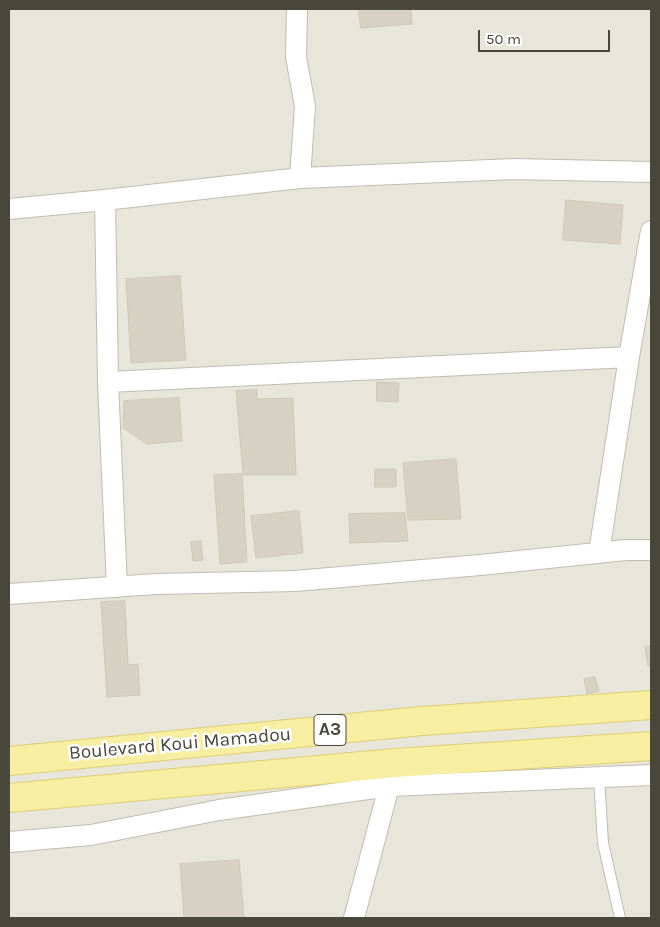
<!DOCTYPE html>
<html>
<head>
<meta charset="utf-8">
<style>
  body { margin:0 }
  #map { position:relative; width:660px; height:927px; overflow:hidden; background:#f5f4ec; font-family:Karla,sans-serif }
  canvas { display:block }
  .frame { position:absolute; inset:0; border:10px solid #49463a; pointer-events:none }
  .scale { position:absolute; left:478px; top:30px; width:132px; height:22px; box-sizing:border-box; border:2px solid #49463a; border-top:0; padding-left:6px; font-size:15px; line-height:18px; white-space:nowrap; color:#49463a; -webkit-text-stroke:4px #fff; paint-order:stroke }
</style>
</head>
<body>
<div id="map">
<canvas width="660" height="927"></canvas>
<div class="frame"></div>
<div class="scale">50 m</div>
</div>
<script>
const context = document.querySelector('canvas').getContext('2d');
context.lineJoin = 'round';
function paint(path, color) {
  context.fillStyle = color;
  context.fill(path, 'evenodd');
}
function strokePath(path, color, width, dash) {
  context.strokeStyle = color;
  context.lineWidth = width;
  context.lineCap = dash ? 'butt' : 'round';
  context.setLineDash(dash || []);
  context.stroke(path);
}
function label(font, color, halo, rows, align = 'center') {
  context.font = font + ' Karla,sans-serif';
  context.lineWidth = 5;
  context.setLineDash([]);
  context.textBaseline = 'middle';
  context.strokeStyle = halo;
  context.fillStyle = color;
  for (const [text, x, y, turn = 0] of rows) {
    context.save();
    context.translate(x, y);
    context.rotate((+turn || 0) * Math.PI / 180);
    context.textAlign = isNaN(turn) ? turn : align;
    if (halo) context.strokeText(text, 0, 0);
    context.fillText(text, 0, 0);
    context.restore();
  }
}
paint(new Path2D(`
  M9 9H651V918H9Z`), '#e8e6da');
const building = new Path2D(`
  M359 9H411L412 24 361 28Z
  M566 200 623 205 620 244 563 240Z
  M180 276 186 360 131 363 126 279Z
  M377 382 399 383 398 402 377 401Z
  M257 390V399L293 398 296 475H243L236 391Z
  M179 398 182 441 147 444 123 428 124 401Z
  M456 459 461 519 408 520 403 463Z
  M375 469H396V487H375Z
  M242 474 247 562 220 564 214 475Z
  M299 511 303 553 256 558 251 516Z
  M405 513 408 541 350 543 349 514Z
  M201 541 203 560 193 561 191 542Z
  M125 601 128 665 138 664 140 695 107 697 101 602Z
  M651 646V665L648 666 645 647Z
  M595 677 599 691 587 694 584 679Z
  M239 860 244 918H184L180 864Z`);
paint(building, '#d6d1c2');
strokePath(building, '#d0cab5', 1);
const lane = new Path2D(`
  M599 777 603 843 620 918`);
const street = new Path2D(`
  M297 9 296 57 305 106 300 178
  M105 200 108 382 117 587
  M9 209 105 200 300 178 514 169 651 172
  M108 382 629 357
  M599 553 629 357 651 231
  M9 594 156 584 295 581 480 565 626 550H651
  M9 842 91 835 219 810 389 786 651 775
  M354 918 392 775`);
const primary = new Path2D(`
  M9 761 422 721 651 705
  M9 798 395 763 651 746`);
strokePath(lane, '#c0bdaf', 12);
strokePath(street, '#c0bdaf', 22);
strokePath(primary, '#ddcf72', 30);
strokePath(lane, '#fff', 10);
strokePath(street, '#fff', 20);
strokePath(primary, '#f8eea2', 28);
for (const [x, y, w] of [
  [330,730,32]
]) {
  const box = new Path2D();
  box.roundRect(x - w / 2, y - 15.5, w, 31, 4);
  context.fillStyle = '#fff';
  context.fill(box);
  strokePath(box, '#49463a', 1);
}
label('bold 18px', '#49463a', null, [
  ["A3",330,730]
]);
label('19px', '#49463a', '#fff', [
  ["Boulevard Koui Mamadou",180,744,-5]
]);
</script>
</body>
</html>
